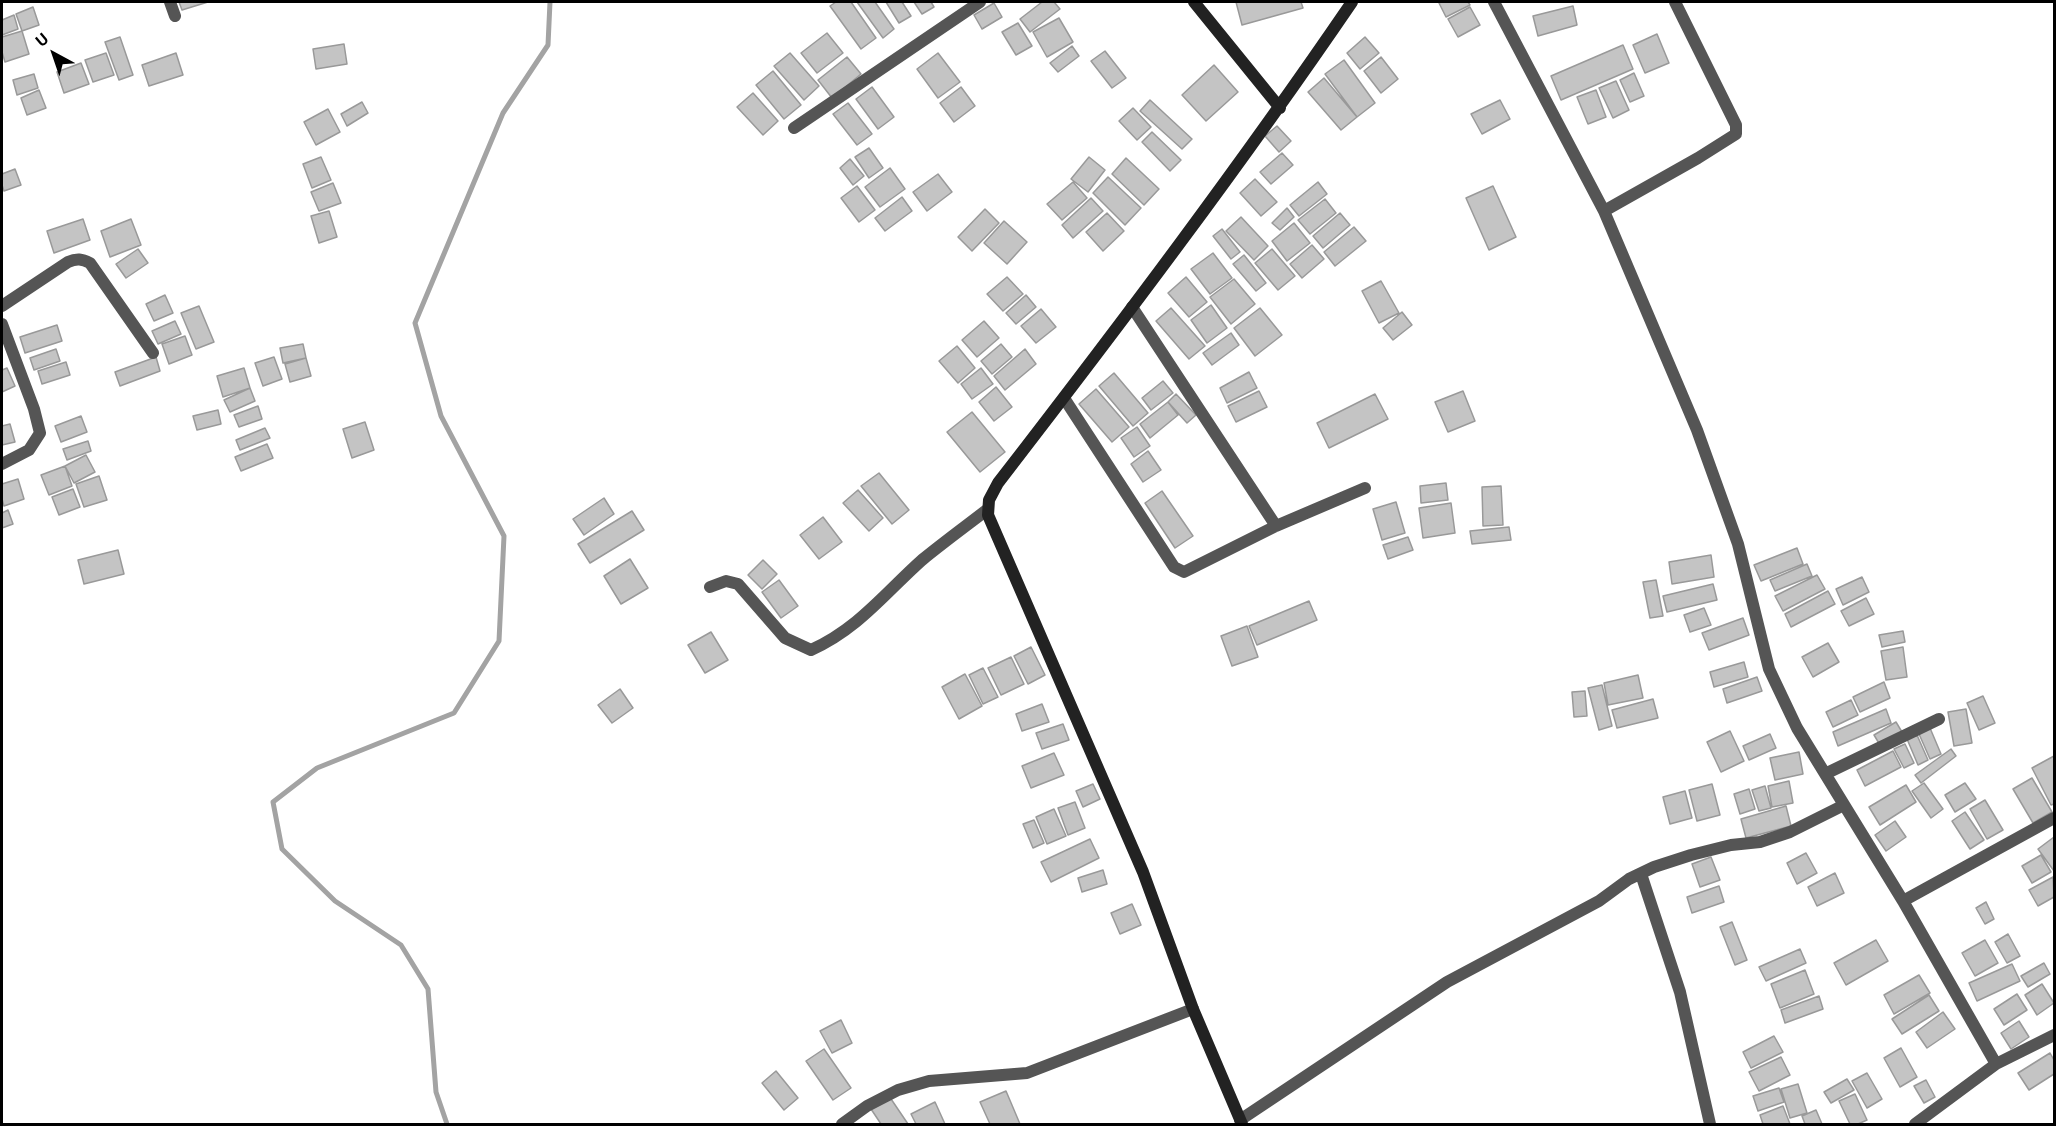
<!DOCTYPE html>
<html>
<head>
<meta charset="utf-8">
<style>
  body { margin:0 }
  #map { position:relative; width:2056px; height:1126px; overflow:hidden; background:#fff; font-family:Roboto,sans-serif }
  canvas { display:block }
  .frame { position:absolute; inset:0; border:3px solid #000; pointer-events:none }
  .north { position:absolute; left:24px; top:24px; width:60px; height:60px; -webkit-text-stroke:4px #fff; paint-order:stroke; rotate:320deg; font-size:16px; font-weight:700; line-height:24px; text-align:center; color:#000 }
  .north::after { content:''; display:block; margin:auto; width:21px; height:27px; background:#000; clip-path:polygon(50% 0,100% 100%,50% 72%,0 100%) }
</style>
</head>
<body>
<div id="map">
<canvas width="2056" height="1126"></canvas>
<div class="frame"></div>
<div class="north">U</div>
</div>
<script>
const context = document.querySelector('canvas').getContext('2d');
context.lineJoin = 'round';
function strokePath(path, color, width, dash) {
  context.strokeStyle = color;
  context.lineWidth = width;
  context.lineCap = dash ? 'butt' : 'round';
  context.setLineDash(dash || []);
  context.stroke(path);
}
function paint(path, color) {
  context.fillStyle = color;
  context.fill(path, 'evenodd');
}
strokePath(new Path2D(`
  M447 1124 436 1092 428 989 401 945 335 901 282 849 273 802 317 768 454 713 499 641 504 536 441 416 415 323 503 113 548 45 550 2`), '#a3a3a3', 5);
const building = new Path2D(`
  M179 2H208L182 10Z
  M836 2H851L876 38 861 49 830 6Z
  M857 2H875L894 29 883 38Z
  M886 2H902L911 16 899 23Z
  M914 2H931L934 7 922 14Z
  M1042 2H1054L1060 9 1030 32 1020 19Z
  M1236 2H1301L1303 8 1242 25Z
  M1441 2H1468L1470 5 1446 17 1439 3Z
  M994 3 1002 17 982 29 974 15Z
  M1573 6 1577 25 1538 36 1533 16Z
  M33 7 39 25 22 31 16 14Z
  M1470 7 1480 25 1458 37 1448 19Z
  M14 15 18 29 2 35V20Z
  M1059 18 1073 42 1047 57 1033 32Z
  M1018 23 1032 46 1016 55 1002 32Z
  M22 31 29 54 5 62 2 52V37Z
  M827 33 843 53 817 73 801 53Z
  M1657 34 1669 63 1645 73 1633 45Z
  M120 37 133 75 119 80 105 42Z
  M1365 37 1379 53 1360 69 1347 53Z
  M344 44 347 64 316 69 313 49Z
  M1623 45 1633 69 1561 100 1551 76Z
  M1072 46 1079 56 1058 72 1050 63Z
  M1105 51 1126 78 1112 88 1091 61Z
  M106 53 114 75 93 82 85 60Z
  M176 53 183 75 149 86 142 65Z
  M790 53 819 86 804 100 774 66Z
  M938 53 960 82 938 98 917 69Z
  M847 57 861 74 832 98 818 80Z
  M1381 57 1398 79 1381 93 1364 71Z
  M1344 60 1375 103 1357 117 1325 74Z
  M81 63 89 84 64 93 57 72Z
  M1214 65 1238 92 1206 121 1182 95Z
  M773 71 801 105 784 119 756 85Z
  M1634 73 1644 96 1630 102 1620 80Z
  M34 74 38 88 17 95 13 80Z
  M1324 78 1357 117 1341 130 1308 92Z
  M1616 81 1629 110 1613 118 1599 88Z
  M872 87 894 117 878 129 856 99Z
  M961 87 975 106 954 122 940 103Z
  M39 90 46 108 27 115 21 98Z
  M1596 90 1606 117 1588 124 1577 97Z
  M753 93 778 121 763 135 737 107Z
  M1150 100 1192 139 1182 149 1140 111Z
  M1500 100 1510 119 1482 134 1471 114Z
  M362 102 368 113 347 126 341 114Z
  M848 103 872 134 857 145 833 114Z
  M1133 108 1151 127 1137 140 1119 121Z
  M328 109 340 132 316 145 304 122Z
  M1277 126 1291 141 1279 152 1265 136Z
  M1152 132 1181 160 1170 171 1142 142Z
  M869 148 883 168 869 178 855 157Z
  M1282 153 1293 165 1271 184 1260 172Z
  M321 157 331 180 312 188 303 164Z
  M1089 157 1105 170 1088 192 1071 179Z
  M1126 158 1159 189 1144 205 1112 174Z
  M850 159 864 176 853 185 840 168Z
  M890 168 905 189 880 207 865 187Z
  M15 169 21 185 4 191 2 185V174Z
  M938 174 952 192 927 211 913 192Z
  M1108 177 1141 208 1125 225 1093 193Z
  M1255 179 1277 202 1261 216 1240 193Z
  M1073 182 1087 198 1062 220 1047 204Z
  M1318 182 1327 194 1299 216 1290 205Z
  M333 183 341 203 319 211 311 192Z
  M857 186 875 210 859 222 841 198Z
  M1493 186 1516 237 1489 250 1466 198Z
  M902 197 912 211 885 231 875 218Z
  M1091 198 1103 211 1073 238 1062 225Z
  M1325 199 1336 213 1310 234 1298 220Z
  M1287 208 1294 217 1280 230 1272 223Z
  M985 209 999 223 972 251 958 237Z
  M329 211 337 237 319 243 311 216Z
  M1107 213 1124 231 1103 251 1086 232Z
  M1340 213 1350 225 1323 248 1313 236Z
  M1241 217 1268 246 1254 260 1226 231Z
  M83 219 90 240 54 253 47 231Z
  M131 219 141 245 110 257 101 231Z
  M1004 221 1027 242 1007 264 984 243Z
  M1294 223 1310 243 1287 261 1272 241Z
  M1354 227 1366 241 1335 266 1324 252Z
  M1222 229 1240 252 1231 259 1213 236Z
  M1312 245 1324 259 1302 278 1290 264Z
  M138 249 148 263 126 278 116 264Z
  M1272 249 1295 276 1278 290 1255 263Z
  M1213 253 1232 278 1210 294 1191 269Z
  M1244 255 1266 283 1256 291 1233 264Z
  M1007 277 1023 294 1003 311 987 294Z
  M1186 277 1207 302 1189 317 1168 293Z
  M1234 279 1255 304 1231 324 1210 297Z
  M1381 281 1399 313 1379 323 1362 291Z
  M165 295 173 313 154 321 146 304Z
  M1026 295 1036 307 1016 324 1006 313Z
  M1211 305 1227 328 1207 343 1191 320Z
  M199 306 214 342 196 349 181 313Z
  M1171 308 1205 346 1189 359 1156 321Z
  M1260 308 1282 335 1255 356 1234 328Z
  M1041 309 1056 327 1036 343 1021 326Z
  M1402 312 1412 325 1393 340 1383 328Z
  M175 321 181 334 158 344 152 331Z
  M984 321 999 338 977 357 962 340Z
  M57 325 62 341 25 353 20 337Z
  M1231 333 1239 345 1212 365 1203 353Z
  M185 336 192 355 169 364 162 344Z
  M303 344 306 358 283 363 280 348Z
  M1001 344 1012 357 992 374 981 361Z
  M957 346 975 368 958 383 939 361Z
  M56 349 60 361 34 370 30 358Z
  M1025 349 1036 364 1005 390 994 376Z
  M156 357 160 371 120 386 115 372Z
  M274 357 282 379 263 386 255 363Z
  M306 358 311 376 290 382 285 364Z
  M66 362 70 375 42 384 38 371Z
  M7 368 15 386 2 392V370Z
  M244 368 250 388 223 397 217 376Z
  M981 368 993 384 972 399 961 384Z
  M1249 372 1257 388 1227 403 1220 388Z
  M1114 373 1148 413 1133 426 1099 386Z
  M1163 381 1173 393 1151 410 1142 398Z
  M996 387 1012 407 994 421 979 402Z
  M250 388 255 401 230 412 224 400Z
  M1096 389 1129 427 1112 442 1079 404Z
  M1259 391 1267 407 1236 422 1228 406Z
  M1463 391 1475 421 1448 432 1435 402Z
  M1176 394 1196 415 1187 423 1168 402Z
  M1375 394 1388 419 1329 448 1317 423Z
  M1168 402 1178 415 1150 438 1140 424Z
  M258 406 262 419 239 427 234 415Z
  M218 410 221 424 197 430 193 416Z
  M972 412 1005 452 980 472 947 432Z
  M81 416 87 432 61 442 55 426Z
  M365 422 374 450 352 458 343 429Z
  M10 424 15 442 2 445V426Z
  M1137 427 1150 446 1134 457 1121 438Z
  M265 428 270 438 240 450 236 440Z
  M88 441 91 451 67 460 63 449Z
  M267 444 273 458 241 471 235 457Z
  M1148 451 1161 470 1143 482 1131 464Z
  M86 455 95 472 74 483 65 466Z
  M65 466 72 486 49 495 41 475Z
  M879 473 909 510 892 524 861 486Z
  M99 476 107 500 84 507 76 484Z
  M18 479 24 499 4 506 2 499V484Z
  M1446 483 1448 500 1421 503 1420 486Z
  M1501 486 1503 525 1483 526 1482 487Z
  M73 489 80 507 59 515 52 497Z
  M858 490 883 518 869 531 843 503Z
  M1162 491 1193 536 1175 548 1145 503Z
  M604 498 614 514 584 535 573 519Z
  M1396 502 1405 533 1382 540 1373 509Z
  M1451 503 1455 533 1423 538 1419 508Z
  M8 510 13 524 2 528V513Z
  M632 511 644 530 590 563 578 544Z
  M823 517 842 542 819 559 800 535Z
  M1509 527 1511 540 1472 544 1470 531Z
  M1408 537 1413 550 1388 559 1383 545Z
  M1797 548 1803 564 1761 581 1754 565Z
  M118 550 124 574 84 584 78 560Z
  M1711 555 1714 577 1672 584 1669 562Z
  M630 559 648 588 621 604 604 576Z
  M763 560 777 574 762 589 748 575Z
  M1807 564 1812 576 1775 591 1770 580Z
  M1817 575 1825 589 1783 611 1775 596Z
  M1862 577 1869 592 1843 605 1836 589Z
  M779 580 798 606 781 618 762 592Z
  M1656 580 1663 616 1650 618 1643 582Z
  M1713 584 1717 600 1667 612 1663 596Z
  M1828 591 1835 604 1791 627 1785 614Z
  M1866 598 1874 614 1849 626 1841 611Z
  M1309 601 1317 620 1257 645 1249 626Z
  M1704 608 1711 625 1690 632 1684 615Z
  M1743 618 1749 635 1709 650 1702 633Z
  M1247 626 1258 657 1232 666 1221 636Z
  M1903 631 1905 642 1882 647 1879 635Z
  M711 632 728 660 705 673 688 645Z
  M1828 643 1839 662 1813 677 1802 657Z
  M1031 647 1045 675 1028 684 1014 656Z
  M1903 647 1907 677 1886 680 1881 651Z
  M1011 657 1024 684 1001 695 988 668Z
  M1744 662 1748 677 1714 687 1710 672Z
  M983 668 998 697 983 704 969 675Z
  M965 674 982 706 959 719 942 687Z
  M1638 675 1643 698 1608 705 1604 683Z
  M1757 677 1762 691 1727 703 1723 689Z
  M1884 682 1890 698 1860 712 1853 697Z
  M1602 685 1612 726 1599 730 1588 688Z
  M620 689 633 708 612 723 598 705Z
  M1585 691 1587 716 1574 717 1572 692Z
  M1983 696 1995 723 1979 730 1967 703Z
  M1653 699 1658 718 1617 728 1612 710Z
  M1851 700 1858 715 1833 727 1826 712Z
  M1042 704 1049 722 1022 731 1016 714Z
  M1886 709 1891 723 1838 746 1833 732Z
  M1966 709 1972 743 1954 746 1948 712Z
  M1896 722 1902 732 1880 745 1874 735Z
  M1063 724 1069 740 1042 749 1036 733Z
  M1930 728 1941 754 1930 759 1919 734Z
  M1730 731 1744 761 1721 772 1707 742Z
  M1770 734 1776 748 1749 760 1743 746Z
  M1917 735 1928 760 1918 765 1907 739Z
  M1905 744 1914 763 1904 768 1894 749Z
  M1951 749 1956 756 1921 783 1915 775Z
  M1893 751 1901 767 1865 786 1857 770Z
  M1799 752 1803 774 1775 780 1770 758Z
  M1054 753 1064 775 1031 788 1022 766Z
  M2054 756V804L2051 805 2032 768Z
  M2032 778 2052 812 2033 823 2013 789Z
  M1789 781 1793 803 1772 807 1768 786Z
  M1924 783 1943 809 1931 818 1912 791Z
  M1965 783 1976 799 1955 812 1945 795Z
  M1093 784 1100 799 1083 807 1076 791Z
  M1712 784 1720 815 1697 821 1689 790Z
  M1906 785 1916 802 1880 825 1869 807Z
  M1765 786 1771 808 1759 811 1752 790Z
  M1749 789 1755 809 1740 814 1734 794Z
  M1685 791 1692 818 1670 824 1663 797Z
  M1985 800 2003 830 1987 839 1970 809Z
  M1075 802 1085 828 1068 835 1058 808Z
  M1786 806 1791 826 1746 838 1741 819Z
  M1054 809 1066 836 1047 844 1036 817Z
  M1965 812 1984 840 1970 849 1952 821Z
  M1034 820 1044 843 1033 848 1023 824Z
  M1895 821 1906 837 1886 851 1875 835Z
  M2054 837V871L2038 849Z
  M1090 839 1099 858 1051 882 1041 862Z
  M1806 853 1817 873 1797 884 1787 863Z
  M2041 855 2051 872 2032 883 2022 866Z
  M1711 857 1720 880 1700 887 1692 864Z
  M1103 870 1107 884 1082 892 1078 878Z
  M1835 873 1844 893 1817 906 1808 887Z
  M2053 877 2054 897 2038 906 2029 890Z
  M1719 886 1724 902 1692 913 1687 897Z
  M1986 902 1994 919 1985 924 1976 908Z
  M1132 904 1141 925 1120 934 1111 913Z
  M1732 922 1747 960 1735 965 1720 927Z
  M2008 934 2020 956 2007 963 1995 942Z
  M1876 940 1888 961 1846 985 1834 963Z
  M1985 940 1998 963 1975 976 1962 953Z
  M1800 949 1806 963 1766 981 1759 967Z
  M2044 963 2050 974 2028 987 2021 976Z
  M2012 964 2020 981 1977 1001 1969 983Z
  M1805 970 1814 994 1780 1008 1771 984Z
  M1919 975 1930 993 1894 1014 1884 995Z
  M2042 984 2054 1003 2037 1015 2025 995Z
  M2017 994 2027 1010 2004 1025 1994 1009Z
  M1929 995 1939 1011 1902 1034 1892 1019Z
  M1819 996 1823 1009 1785 1023 1781 1010Z
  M1943 1012 1955 1029 1927 1048 1916 1032Z
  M841 1020 852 1043 832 1053 820 1031Z
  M2019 1021 2029 1037 2011 1049 2001 1033Z
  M1774 1036 1783 1052 1751 1068 1743 1052Z
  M1901 1048 1917 1077 1900 1087 1884 1058Z
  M824 1049 851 1088 833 1100 806 1061Z
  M2050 1053 2054 1060V1074L2029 1090 2018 1073Z
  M1781 1057 1790 1075 1759 1091 1749 1072Z
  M776 1071 798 1098 784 1110 762 1083Z
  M1867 1073 1882 1099 1867 1108 1852 1081Z
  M1847 1079 1854 1090 1831 1103 1824 1092Z
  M1926 1080 1935 1097 1924 1103 1914 1086Z
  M1798 1084 1807 1113 1790 1118 1781 1089Z
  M1779 1088 1784 1102 1758 1111 1753 1096Z
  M1006 1091 1020 1124H990L980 1102Z
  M1855 1094 1867 1120 1858 1124H1850L1839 1101Z
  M889 1096 908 1124H881L871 1109Z
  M935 1102 945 1124H916L911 1114Z
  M1783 1106 1790 1124H1763L1760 1115Z
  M1816 1110 1822 1124H1805L1802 1116Z`);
paint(building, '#c4c4c4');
strokePath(building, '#999', 1.5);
strokePath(new Path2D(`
  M170 2 175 16
  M1494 2 1604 211 1697 430 1738 544 1769 669 1797 728 1903 901 1996 1064
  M794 128 980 2
  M1604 211 1698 158 1736 134V125L1675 2
  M2 306 68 262C77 258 82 259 90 263L153 353
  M1132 307 1276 526
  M2 324 34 409 40 433 29 450 2 464
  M1064 398 1174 567 1184 572 1276 526 1365 488
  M710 587 726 581 738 584 785 638 811 650C858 629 885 593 922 560 944 542 966 526 988 509
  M1825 774 1939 719
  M1641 874 1680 992 1710 1124
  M1903 901 2054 818
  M1240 1120 1447 982 1599 901 1629 879 1654 867 1691 855 1731 845 1760 842 1790 832 1844 805
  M842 1124 867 1106 898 1090 929 1081 1027 1073 1193 1009
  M1915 1124 1996 1064 2054 1035`), '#555', 12);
strokePath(new Path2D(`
  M1194 2 1280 108
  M1242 1124 1193 1009 1143 872 988 515 989 500 998 483C1120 325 1240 166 1352 2`), '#222', 12);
</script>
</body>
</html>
